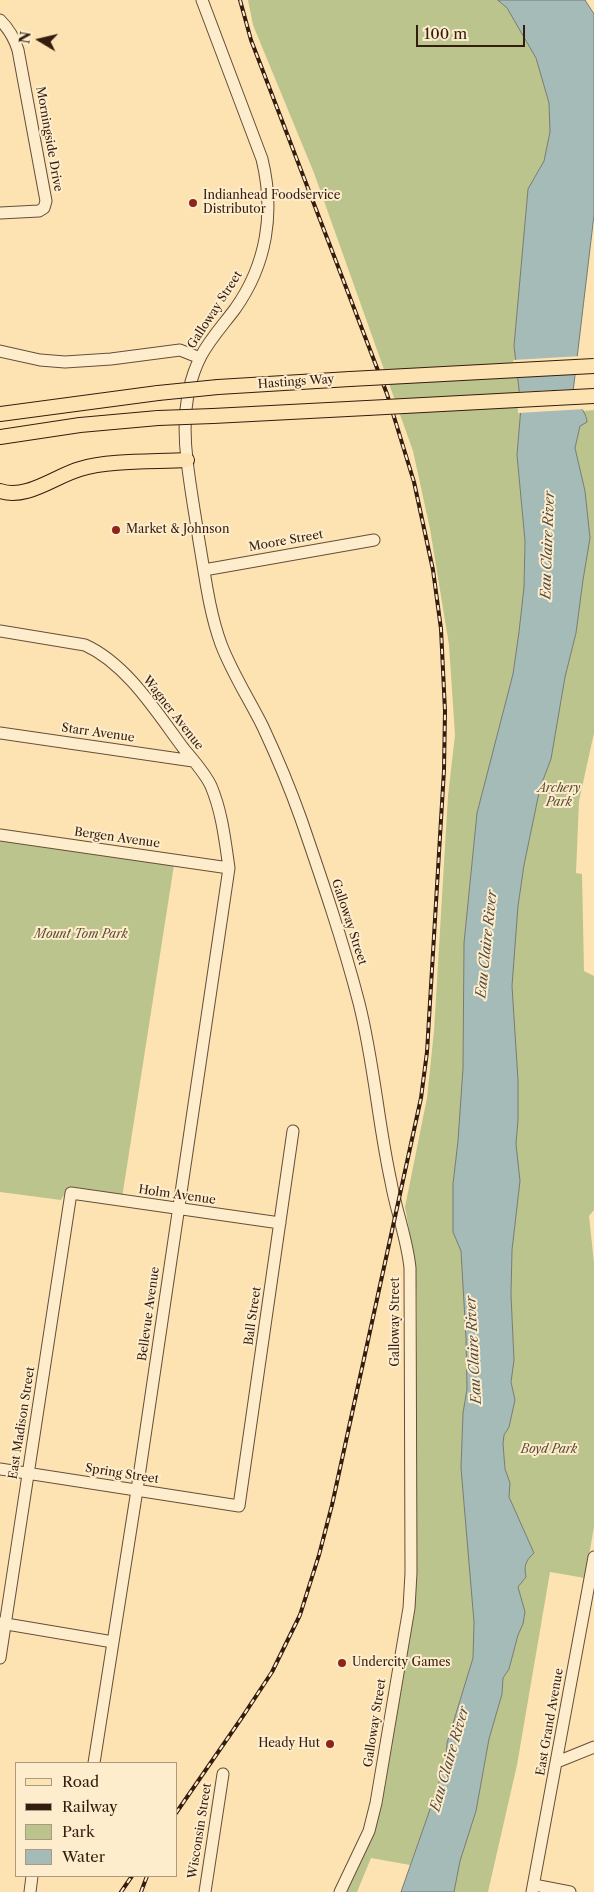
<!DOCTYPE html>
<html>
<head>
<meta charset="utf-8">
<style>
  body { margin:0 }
  #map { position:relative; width:594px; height:1892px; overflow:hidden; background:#fde3b2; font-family:"Libre Caslon Text",serif }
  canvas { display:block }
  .legend { position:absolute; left:15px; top:1762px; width:162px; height:115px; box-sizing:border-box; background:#feedcd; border:1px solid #ad9981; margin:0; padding:6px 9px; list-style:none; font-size:15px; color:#341c0f }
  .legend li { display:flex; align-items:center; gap:10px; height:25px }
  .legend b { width:25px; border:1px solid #ad9981 }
  .north { position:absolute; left:15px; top:15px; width:50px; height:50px; -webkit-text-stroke:4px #feedcd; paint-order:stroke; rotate:279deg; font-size:14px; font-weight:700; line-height:20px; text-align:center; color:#341c0f }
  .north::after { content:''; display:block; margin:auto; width:18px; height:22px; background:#341c0f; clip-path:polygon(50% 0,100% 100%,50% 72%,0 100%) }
  .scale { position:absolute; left:416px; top:25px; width:109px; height:22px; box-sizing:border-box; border:2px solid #341c0f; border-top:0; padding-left:6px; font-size:15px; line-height:18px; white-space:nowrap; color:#341c0f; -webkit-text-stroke:4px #feedcd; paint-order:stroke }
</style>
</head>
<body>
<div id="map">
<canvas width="594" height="1892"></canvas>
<ul class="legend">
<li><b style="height:6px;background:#fde3b2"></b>Road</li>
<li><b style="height:6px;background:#341c0f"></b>Railway</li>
<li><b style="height:14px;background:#bcc48e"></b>Park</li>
<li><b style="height:14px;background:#a4bbb7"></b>Water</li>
</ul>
<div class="north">N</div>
<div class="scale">100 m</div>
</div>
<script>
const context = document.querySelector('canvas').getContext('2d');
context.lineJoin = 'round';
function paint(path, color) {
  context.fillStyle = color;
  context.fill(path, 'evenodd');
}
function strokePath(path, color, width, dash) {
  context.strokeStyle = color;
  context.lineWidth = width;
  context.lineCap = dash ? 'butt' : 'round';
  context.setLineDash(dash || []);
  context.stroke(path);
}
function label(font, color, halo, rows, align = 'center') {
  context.font = font + ' "Libre Caslon Text",serif';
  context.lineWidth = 4;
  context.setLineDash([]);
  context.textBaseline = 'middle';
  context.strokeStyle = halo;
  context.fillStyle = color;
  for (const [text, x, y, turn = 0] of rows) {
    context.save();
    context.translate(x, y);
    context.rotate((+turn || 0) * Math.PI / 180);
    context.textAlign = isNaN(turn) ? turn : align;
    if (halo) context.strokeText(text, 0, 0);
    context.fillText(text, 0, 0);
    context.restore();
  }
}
paint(new Path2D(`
  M248 0H498L507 8 536 58 549 103 550 132 544 161 528 189 514 346 521 407 517 455 525 541 524 587 519 632 513 674 477 813 464 943 463 1068 458 1141 453 1184V1232L461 1251 466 1338 467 1389 463 1413 461 1468 474 1622 473 1658 447 1743 446 1759 435 1795 410 1865 371 1858 357 1892H344L372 1839 382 1805 413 1616 416 1578 417 1306 415 1262 405 1207 427 1098 434 1031 448 796 455 735 449 645 430 529 413 451 314 173 253 25Z
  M594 410V733L579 801 576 873 582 874 584 971 594 976V1210L589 1216 594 1263V1527L585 1578 550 1572 517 1765 488 1892H454L460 1861 476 1811 489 1739 502 1694 503 1678 509 1669 518 1635 523 1624 525 1612 518 1587 526 1577C524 1566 525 1560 534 1553L509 1497 510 1483 505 1469 503 1444 504 1435 509 1427 515 1400 511 1382 514 1360 511 1295 512 1250 520 1181 516 1144 518 1120 512 986 514 956 518 906 524 864 540 788 551 759 565 677 576 633 583 580 590 538 585 491 575 448 580 426 587 417 582 411Z
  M0 840 174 865 122 1198 69 1191 65 1193 61 1200 0 1192Z`), '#bcc48e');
const water = new Path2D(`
  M498 0H585L594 14V215L573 392C575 404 587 411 587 422L580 426 575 448 585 491 590 538 583 580 576 633 565 677 551 759 540 788 524 865 518 906 512 986 518 1080V1120L516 1144 520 1181 512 1250 511 1295 514 1360 511 1382 515 1400 509 1427 504 1435 503 1444 505 1469 510 1483 509 1497 534 1553C525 1561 524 1566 526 1577L518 1587 525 1612 523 1624 518 1635 509 1669 503 1678 502 1694 489 1739 476 1811 460 1861 454 1892H401L435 1795 446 1760 447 1743 473 1658 474 1622 461 1468 463 1413 467 1389 466 1338 461 1251 453 1232V1184L458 1141 463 1068 464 943 477 813 513 674 519 632 524 587 525 541 517 455 521 407 514 346 528 189 544 161 550 132 549 103 536 58 507 8Z`);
paint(water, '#a4bbb7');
strokePath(water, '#777b74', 1);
paint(new Path2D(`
  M581 356 578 374 515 378 513 360Z
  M576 389 577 399 585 409 518 413 517 392Z`), '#fde3b2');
const minor = new Path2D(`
  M202 0 262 159C275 212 267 264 235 309 223 325 210 339 201 356 185 387 183 426 187 460 190 487 195 514 199 541 205 575 209 611 221 644 232 673 249 699 263 727 277 757 290 788 301 819 322 880 343 941 359 1003 374 1062 378 1123 391 1182 396 1211 407 1238 410 1268L411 1573 409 1608 376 1803 369 1831 340 1892
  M0 20C9 29 14 37 18 50L46 201 44 208 39 211 0 213
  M0 351 40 360 65 362 111 359 180 350 200 358
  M204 570 374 540
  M0 631 85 645C127 664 157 713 184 749 193 760 205 773 211 786 222 812 225 840 229 868L137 1490 94 1763
  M0 733 193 761
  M0 835 229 868
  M0 1469 239 1506 293 1131
  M0 1623 113 1642
  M0 1658 71 1193 280 1223
  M557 1762 594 1747
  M534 1885 570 1892
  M30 1892 32 1876
  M205 1892 223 1774
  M532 1892 594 1557`);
const major = new Path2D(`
  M218 387 350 379
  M555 398 594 396
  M0 414 158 393
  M213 416 367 408
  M0 437 80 425 158 418
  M0 491C27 500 55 476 80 469 110 460 155 462 187 460`);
strokePath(minor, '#664e38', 13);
strokePath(major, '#341c0f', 16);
strokePath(minor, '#feedcd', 11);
strokePath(major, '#fde3b2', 14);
const rail = new Path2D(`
  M176 1813 243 1716 272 1672 300 1615 319 1555 332 1505 421 1098 427 1052 444 770 445 711 441 629 433 570 414 482 387 394 251 40 240 0
  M121 1892 132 1876
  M141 1892 147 1876`);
strokePath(rail, '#341c0f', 4);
strokePath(rail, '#feedcd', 2, [5.5]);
const majorBridge = new Path2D(`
  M350 379 594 366
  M158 393 218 387
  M367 408 555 398
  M158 418 213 416`);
strokePath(majorBridge, '#341c0f', 16, []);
strokePath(majorBridge, '#fde3b2', 14);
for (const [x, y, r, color] of [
  [193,203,5,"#8f2418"],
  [116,530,5,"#8f2418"],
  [342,1663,5,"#8f2418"],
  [330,1744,5,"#8f2418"]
]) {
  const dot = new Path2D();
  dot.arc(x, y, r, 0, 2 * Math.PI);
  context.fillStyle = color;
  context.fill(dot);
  strokePath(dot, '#feedcd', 2);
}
label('12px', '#341c0f', '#feedcd', [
  ["Morningside Drive",49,139,80],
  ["Galloway Street",215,310,-57],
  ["Hastings Way",296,382,-4],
  ["Moore Street",286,541,-10],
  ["Wagner Avenue",173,713,52],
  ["Starr Avenue",98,733,8],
  ["Bergen Avenue",117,838,8],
  ["Galloway Street",349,922,72],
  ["Holm Avenue",177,1195,8],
  ["Bellevue Avenue",149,1314,-82],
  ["Ball Street",253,1316,-82],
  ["Galloway Street",396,1322,-90],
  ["East Madison Street",22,1423,-81],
  ["Spring Street",122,1474,9],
  ["East Grand Avenue",550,1722,-80],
  ["Galloway Street",375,1723,-81],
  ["Wisconsin Street",200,1831,-81]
]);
label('12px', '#341c0f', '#feedcd', [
  ["Indianhead Foodservice",203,196],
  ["Distributor",203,210],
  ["Market & Johnson",126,530],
  ["Undercity Games",352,1663],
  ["Heady Hut",320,1744,"right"]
], 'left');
label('italic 12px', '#5d4e35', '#feedcd', [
  ["Archery",559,789],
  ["Park",559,803],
  ["Mount Tom Park",81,935],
  ["Boyd Park",549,1450]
]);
label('italic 14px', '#564c41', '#feedcd', [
  ["Eau Claire River",548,545,-88],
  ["Eau Claire River",487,944,-84],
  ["Eau Claire River",474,1350,-93],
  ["Eau Claire River",450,1759,-74]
]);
</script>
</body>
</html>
